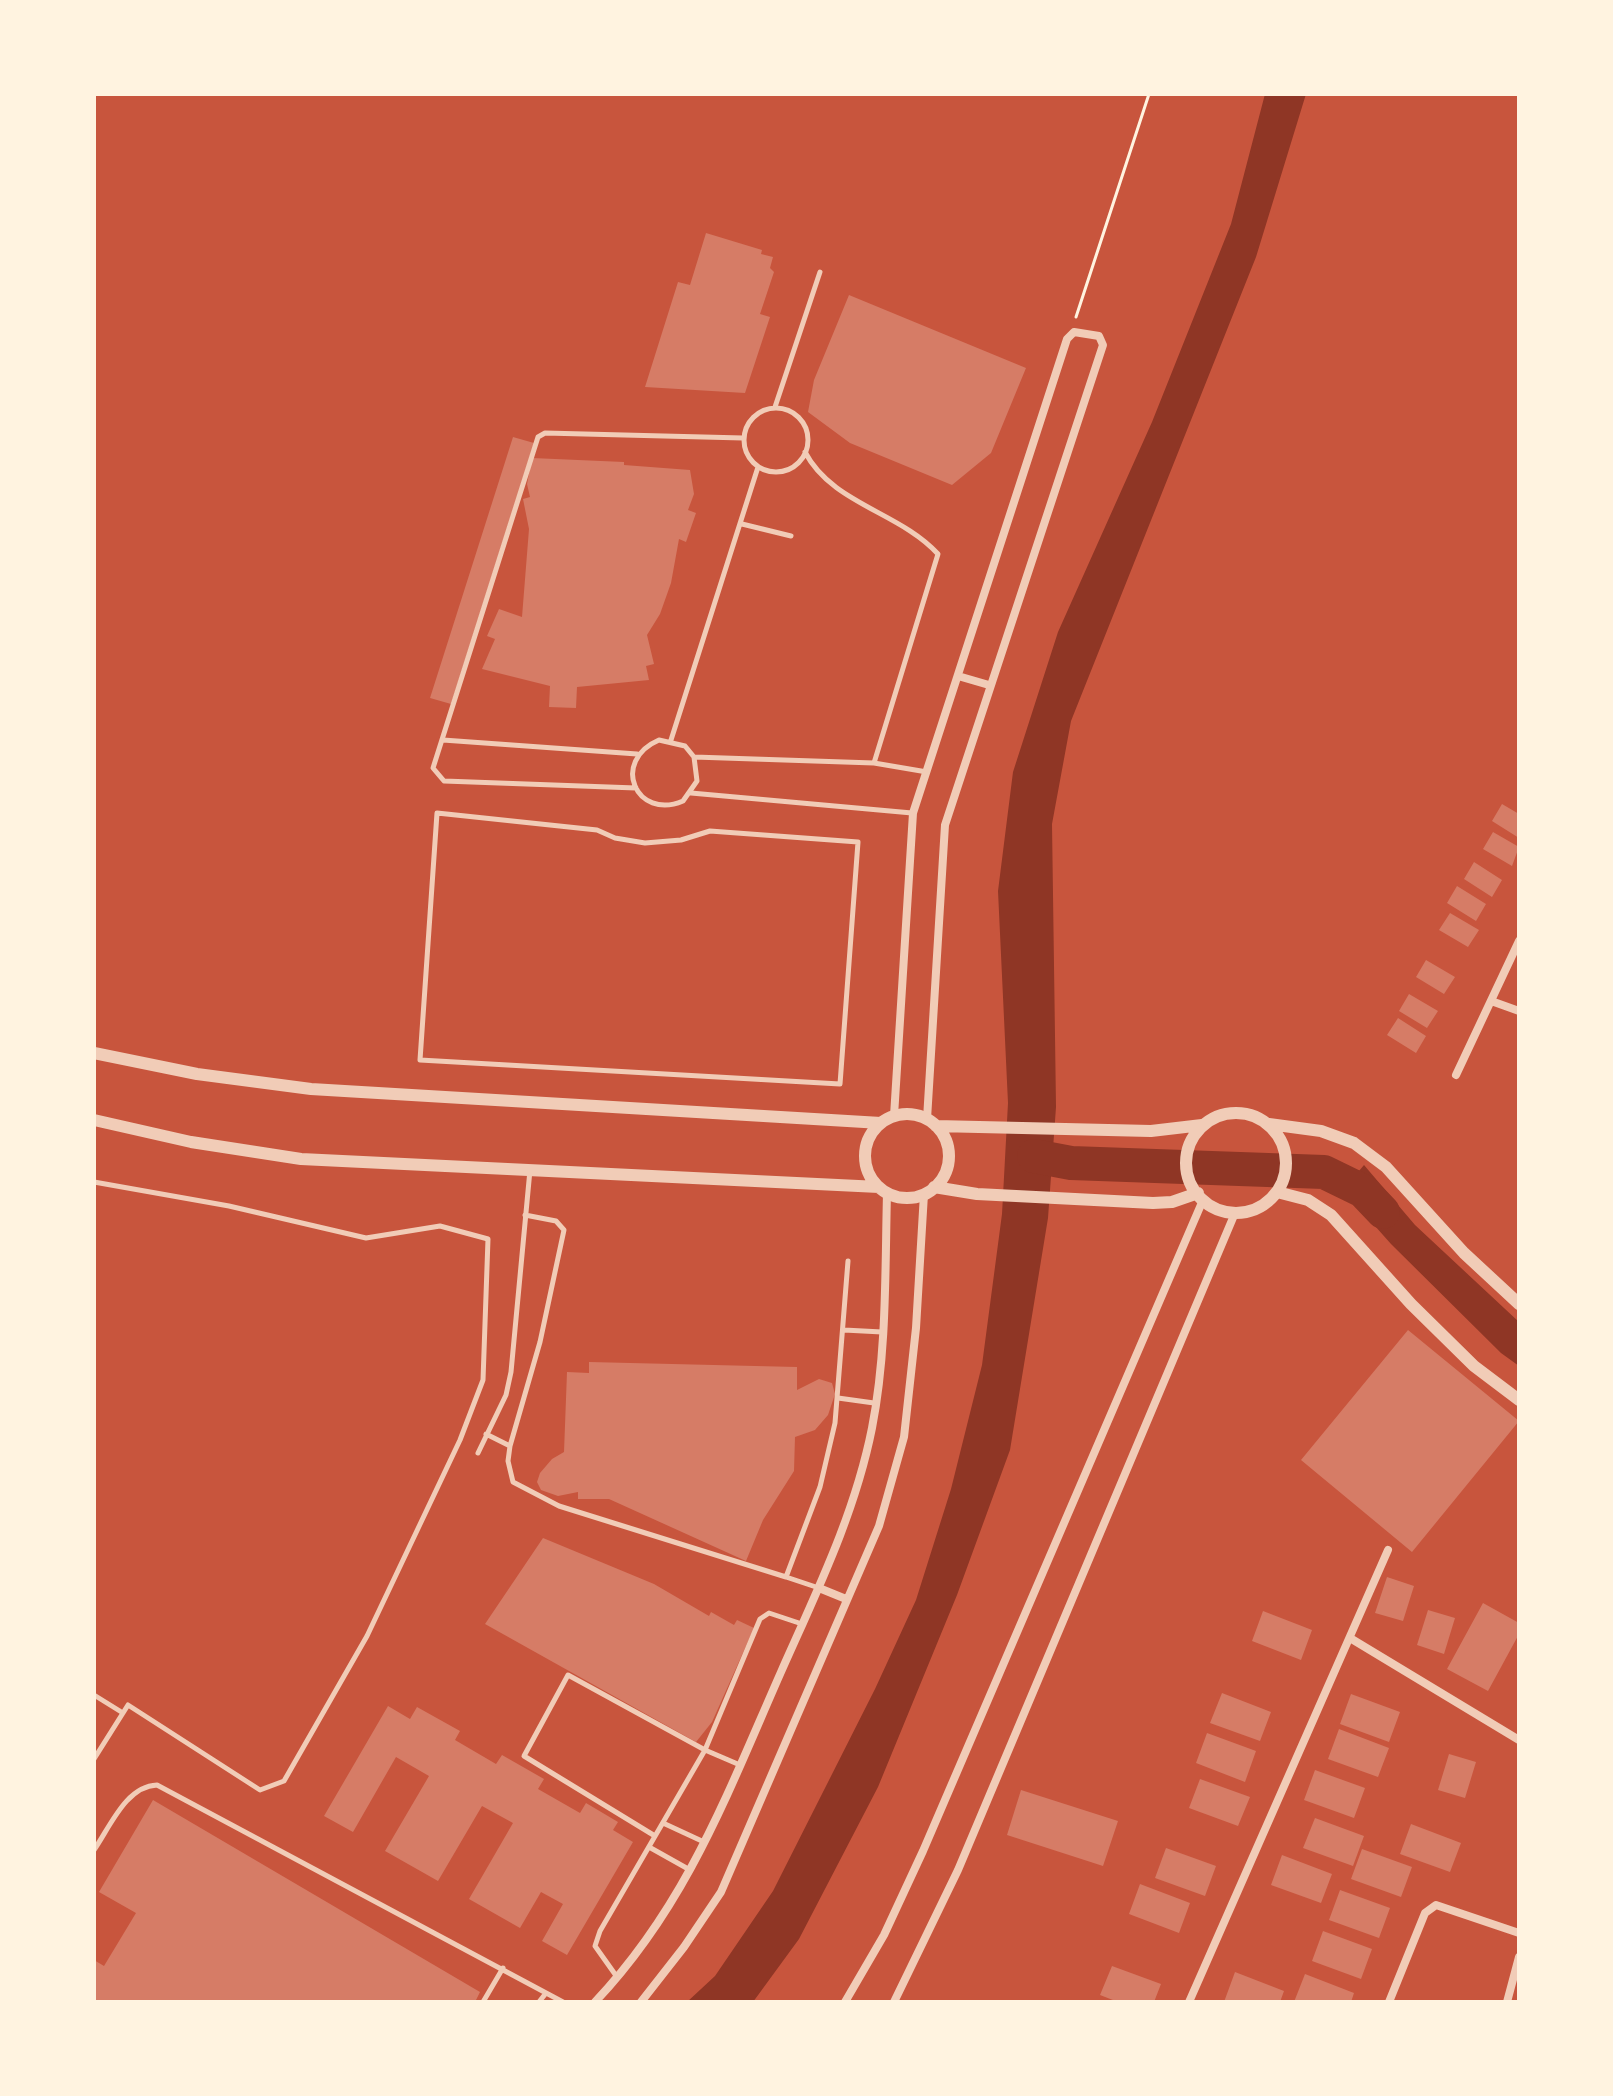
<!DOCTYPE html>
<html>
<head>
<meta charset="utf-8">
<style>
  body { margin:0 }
  #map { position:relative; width:1613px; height:2096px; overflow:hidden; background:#c8553d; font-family:"IBM Plex Sans",sans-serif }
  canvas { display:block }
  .frame { position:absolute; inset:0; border:96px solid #fff3e0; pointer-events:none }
</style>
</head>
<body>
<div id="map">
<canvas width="1613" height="2096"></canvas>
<div class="frame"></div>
</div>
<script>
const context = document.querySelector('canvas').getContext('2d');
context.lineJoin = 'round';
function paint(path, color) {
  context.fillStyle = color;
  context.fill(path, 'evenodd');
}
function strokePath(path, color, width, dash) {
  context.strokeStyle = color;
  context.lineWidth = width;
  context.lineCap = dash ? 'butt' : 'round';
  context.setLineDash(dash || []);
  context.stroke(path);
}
paint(new Path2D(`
  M1265 94H1306L1256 257 1071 721 1052 824 1056 1107 1048 1218 1010 1450 957 1595 878 1787 799 1939 753 2002H687L715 1976 773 1891 875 1689 916 1600 951 1489 982 1365 1002 1214 1008 1103 998 891 1013 772 1058 632 1152 422 1231 224Z
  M1364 1165 1415 1225 1519 1322V1366L1501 1353 1391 1244 1343 1190Z`), '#8f3625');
strokePath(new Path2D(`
  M1034 1156 1071 1163 1324 1172 1363 1191 1383 1212`), '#8f3625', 34);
paint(new Path2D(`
  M706 233 762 250 761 254 773 257 770 268 774 272 760 314 770 317 745 393 645 387 678 282 690 285Z
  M849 295 1026 368 991 453 952 485 850 443 808 412 814 380Z
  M513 437 534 443 451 704 430 698Z
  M532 458 624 462V465L690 470 694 494 688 510 696 513 686 542 679 539 671 583 660 614 647 635 654 664 646 666 649 680 577 687 576 708 549 707 550 686 482 669 495 639 487 636 499 609 522 617 529 529 523 499 530 497 527 484Z
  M1502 804 1519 814V838L1492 821Z
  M1493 832 1519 847 1512 866 1483 849Z
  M1474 862 1502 880 1492 897 1464 879Z
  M1457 886 1486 904 1476 921 1447 903Z
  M1450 913 1479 930 1468 947 1439 930Z
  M1426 960 1455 977 1444 994 1416 977Z
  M1409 994 1438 1011 1427 1028 1399 1011Z
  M1398 1018 1426 1036 1416 1053 1387 1035Z
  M1408 1330 1519 1421 1412 1552 1301 1460Z
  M589 1362 797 1367V1390L819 1379 832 1383 835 1394 828 1415 815 1430 795 1437 794 1471 763 1520 746 1561 609 1499H578V1492L558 1496 541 1490 537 1482 540 1473 552 1459 564 1452 567 1372 589 1373Z
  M543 1538 654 1584 709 1616 711 1612 734 1625 737 1620 754 1628 712 1722 696 1742 485 1624Z
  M1387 1577 1414 1586 1403 1621 1375 1613Z
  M1483 1603 1519 1623V1634L1488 1691 1447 1669Z
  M1428 1610 1455 1618 1444 1654 1417 1645Z
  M1263 1611 1312 1630 1301 1660 1252 1641Z
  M1222 1693 1271 1712 1260 1741 1210 1723Z
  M1351 1694 1400 1712 1389 1742 1340 1724Z
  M388 1706 410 1719 417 1707 460 1731 455 1740 496 1764 502 1755 544 1779 538 1789 580 1813 586 1803 618 1822 613 1830 633 1842 567 1955 542 1941 563 1904 541 1892 520 1928 469 1899 513 1823 482 1806 438 1881 385 1851 429 1776 396 1757 353 1832 324 1816Z
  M1339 1729 1389 1748 1378 1777 1328 1759Z
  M1207 1733 1256 1751 1245 1782 1196 1763Z
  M1449 1754 1476 1762 1465 1798 1438 1790Z
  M1315 1770 1365 1788 1354 1818 1304 1800Z
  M1200 1779 1250 1797 1238 1826 1189 1808Z
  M1021 1790 1118 1821 1103 1866 1007 1835Z
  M153 1800 480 1992 475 2002H94V1960L104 1966 136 1913 99 1892Z
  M1315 1818 1364 1836 1353 1866 1303 1848Z
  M1411 1824 1461 1843 1450 1872 1400 1854Z
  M1166 1848 1216 1866 1205 1896 1155 1878Z
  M1362 1849 1412 1867 1401 1897 1351 1879Z
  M1282 1855 1332 1874 1321 1903 1271 1885Z
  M1140 1884 1190 1903 1179 1933 1129 1914Z
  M1340 1890 1390 1908 1379 1938 1329 1920Z
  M1323 1931 1372 1949 1361 1979 1312 1961Z
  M1112 1966 1161 1984 1154 2002H1118L1100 1995Z
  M1235 1972 1284 1991 1280 2002H1224Z
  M1305 1974 1354 1993 1351 2002H1294Z`), '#d67c66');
strokePath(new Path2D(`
  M1076 317 1149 94`), '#fff3e0', 3);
strokePath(new Path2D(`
  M775 407 820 272
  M744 440a32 32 0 1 1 64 0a32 32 0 1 1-64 0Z
  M805 452C832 504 900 512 938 554L874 763
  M742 524 791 536
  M443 740 637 754
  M671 740 758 467
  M694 757 697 781 683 801C636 821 610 761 659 740L685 746 694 757 874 763 927 772
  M636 788 444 781 433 768 538 437 545 433 743 438
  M691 793 912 813
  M437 813 597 830 615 838 645 843 681 840 710 831 858 842 840 1084 420 1060Z
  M94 1182 229 1206 366 1238 440 1226 488 1239 483 1380 460 1440 367 1636 284 1781 260 1790 128 1705 94 1759
  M525 1215 556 1221 564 1230 540 1342 510 1446 508 1461 513 1482 559 1506 786 1577 820 1487 835 1423 848 1261
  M844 1330 882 1332
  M838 1398 874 1403
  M486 1434 510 1446
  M478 1453 506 1395 511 1372 530 1170
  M786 1577 819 1588
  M94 1695 123 1713
  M663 1823 704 1842
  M655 1836 524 1756 568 1675 705 1750 740 1765
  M649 1847 690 1870
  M94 1850C110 1827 126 1786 157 1785L563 2002
  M617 1977 595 1946 600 1931 705 1750 760 1619 769 1613 802 1624
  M483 2002 503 1968
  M539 2002 546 1993`), '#f1ccb7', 5);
strokePath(new Path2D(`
  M958 676 989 685
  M1494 1002 1519 1011
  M1456 1075 1519 941
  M894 1116 913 813 1067 339 1074 332 1099 336 1103 345 945 825 927 1119
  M819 1588 846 1599
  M1350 1638 1519 1740
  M595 2002C687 1905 728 1792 781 1672 816 1593 855 1514 872 1428 887 1352 885 1270 887 1193
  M641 2002 684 1947 721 1892 879 1526 904 1437 916 1328 924 1194
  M845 2002 884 1935 923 1851 1203 1200
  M894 2002 958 1870 1235 1213
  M1189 2002 1388 1550
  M1389 2002 1425 1913 1436 1905 1519 1933
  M1507 2002 1519 1957`), '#f1ccb7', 8);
strokePath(new Path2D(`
  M94 1053 197 1074 311 1089 881 1123
  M1186 1163a50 50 0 1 1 100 0a50 50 0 1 1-100 0Z
  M865 1156a42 42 0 1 1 84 0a42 42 0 1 1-84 0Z
  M94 1120 191 1142 301 1159 879 1187
  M1269 1124 1321 1131 1354 1143 1386 1167 1464 1253 1519 1304
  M936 1126 1151 1131 1202 1125
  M934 1187 977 1194 1153 1203 1172 1202 1198 1193
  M1277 1192 1308 1200 1331 1215 1411 1304 1474 1366 1519 1400`), '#f1ccb7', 12);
</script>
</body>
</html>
